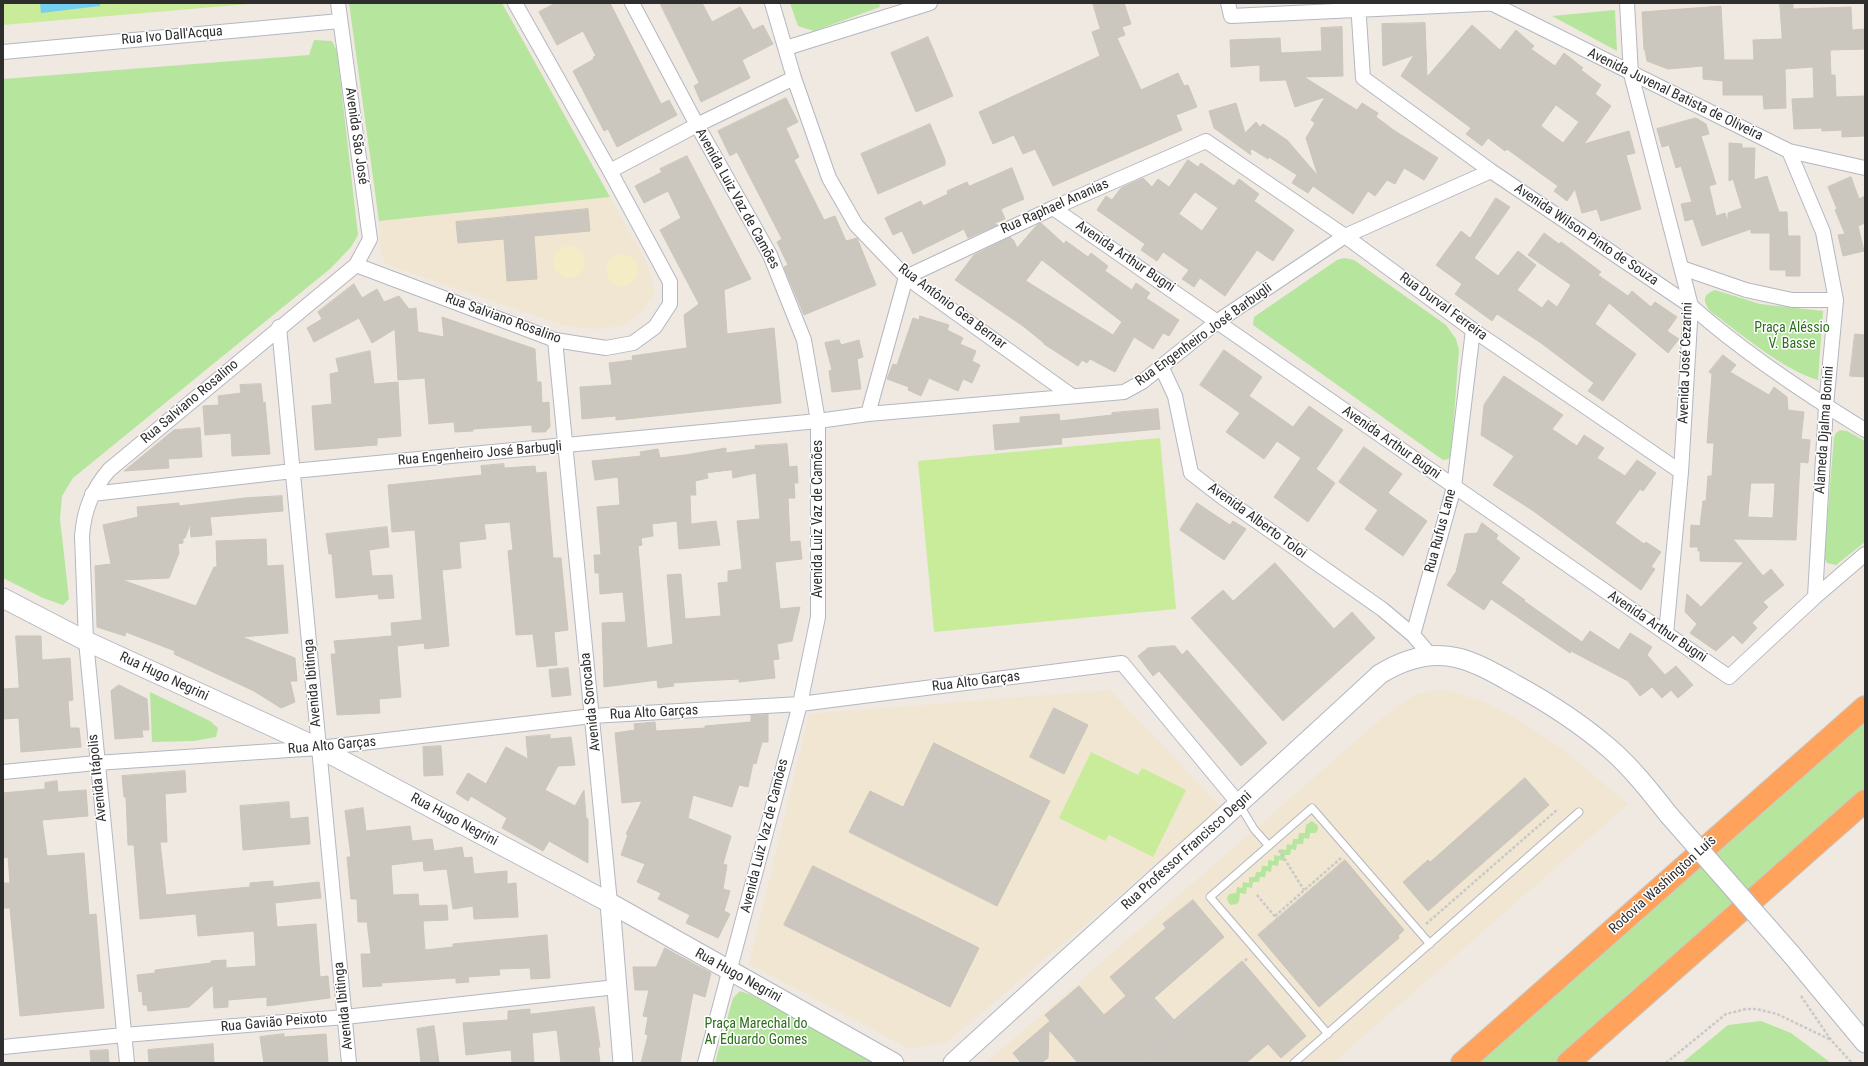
<!DOCTYPE html>
<html>
<head>
<meta charset="utf-8">
<style>
  body { margin:0 }
  #map { position:relative; width:1868px; height:1066px; overflow:hidden; background:#efe9e1; font-family:"Roboto Condensed",sans-serif }
  canvas { display:block }
  .frame { position:absolute; inset:0; border:4px solid #2e2e2e; pointer-events:none }
</style>
</head>
<body>
<div id="map">
<canvas width="1868" height="1066"></canvas>
<div class="frame"></div>
</div>
<script>
const context = document.querySelector('canvas').getContext('2d');
context.lineJoin = 'round';
function paint(path, color) {
  context.fillStyle = color;
  context.fill(path, 'evenodd');
}
function strokePath(path, color, width, dash) {
  context.strokeStyle = color;
  context.lineWidth = width;
  context.lineCap = dash ? 'butt' : 'round';
  context.setLineDash(dash || []);
  context.stroke(path);
}
function label(font, color, halo, rows, align = 'center') {
  context.font = font + ' "Roboto Condensed",sans-serif';
  context.lineWidth = 3;
  context.setLineDash([]);
  context.textBaseline = 'middle';
  context.strokeStyle = halo;
  context.fillStyle = color;
  for (const [text, x, y, turn = 0] of rows) {
    context.save();
    context.translate(x, y);
    context.rotate((+turn || 0) * Math.PI / 180);
    context.textAlign = isNaN(turn) ? turn : align;
    if (halo) context.strokeText(text, 0, 0);
    context.fillText(text, 0, 0);
    context.restore();
  }
}
paint(new Path2D(`
  M610 197 649 267 655 293 643 311 623 326 594 329 563 325 385 264 381 251 379 221Z
  M1443 689 1485 702 1513 717 1560 747 1628 804 1333 1063H986L1394 708 1417 694Z
  M1110 690 1222 808 947 1042 910 1049 749 964 809 714Z`), '#f0e6d1');
paint(new Path2D(`
  M349 3H502L610 197 379 221Z
  M790 3H879L880 7 814 31 798 26Z
  M1615 10 1617 51 1552 16Z
  M314 40 332 41 337 51 358 235 351 247 331 268 73 478 62 496 60 519 69 599 63 605 43 598 3 578V79L309 55Z
  M1344 258 1354 260 1446 325 1456 339 1459 350 1451 456 1448 459 1443 460 1253 325 1254 317 1337 260Z
  M1715 290 1760 304 1823 311 1818 380C1783 370 1740 333 1710 311 1703 301 1702 295 1715 290Z
  M1840 430 1847 431 1865 441V542L1836 565 1827 563 1824 558 1834 437 1836 433Z
  M150 692 210 721 218 728 216 737 194 741 152 742Z
  M1865 720V790L1554 1063H1474Z
  M1312 821 1318 826V829L1316 833H1310L1309 839 1304 838 1303 844H1297L1296 850 1291 849 1290 855H1285L1284 861 1279 860 1278 866 1272 865 1271 872 1266 871 1265 877H1260L1259 882H1253L1252 888 1247 887 1246 894 1240 893 1239 901 1237 904 1231 905 1228 902 1227 898 1229 894 1236 893 1237 887 1242 888 1243 882 1249 883V877H1255L1256 872H1261L1262 866H1268V860L1274 861V855L1280 856 1281 849 1286 850 1287 844 1292 845 1293 839H1298L1299 833H1305L1306 825Z
  M740 991 751 995 881 1063H715L733 998Z
  M1761 1021 1791 1033 1831 1063H1682L1728 1025Z`), '#b6e59e');
paint(new Path2D(`
  M553 262a16 16 0 1 1 32 0a16 16 0 1 1-32 0Z
  M606 270a16 16 0 1 1 32 0a16 16 0 1 1-32 0Z`), '#f3ecc5');
paint(new Path2D(`
  M3 3H261L3 25Z
  M1160 438 1176 609 934 632 918 461Z
  M1091 752 1138 775 1142 768 1186 790 1153 857 1109 835 1105 841 1059 818Z`), '#c9ec9a');
paint(new Path2D(`
  M40 3H100V6L41 13Z`), '#75cff0');
const building = new Path2D(`
  M556 3H610L661 104 669 100 677 115 617 147 608 129 604 131 573 71 594 59 593 57 596 56 583 31 557 45 539 12Z
  M660 3H702L712 22 740 7 753 30 763 25 773 44 742 60 750 78 701 102 694 86 699 83Z
  M1093 3H1124L1131 24 1122 27 1125 35 1117 38 1141 90 1178 73 1184 86 1188 85 1197 107 1176 115 1182 130 1053 186 1035 149 1023 154 1014 135 993 144 979 112 1100 56 1092 32 1100 29Z
  M1780 3H1793V9L1851 7 1852 30 1865 29V49L1830 50 1831 75H1835L1836 97 1865 96V136L1842 137V130L1822 131V128L1794 129 1792 99 1814 98 1813 67 1785 69 1786 108 1764 109 1763 95H1723V81L1703 79V66L1668 69 1647 61 1645 50H1644L1642 12 1721 6 1724 60H1754L1753 40 1782 39Z
  M1425 23 1427 77 1472 25 1500 50 1516 30 1534 46 1531 49 1555 66 1564 53 1583 68 1581 70 1601 85 1595 94 1611 106 1584 144 1629 131 1635 153 1626 155 1641 209 1601 221 1597 209 1582 213 1575 189 1567 201 1554 191 1558 186 1507 149 1505 151 1488 138 1482 146 1466 134 1471 128 1401 76 1414 55 1383 66 1382 24ZM1556 105 1579 122 1563 143 1541 126Z
  M1342 27 1343 76 1304 77 1357 110 1362 103 1378 113 1376 117 1395 131 1438 158 1424 180 1404 168 1395 184 1387 180 1375 196 1368 191 1353 214 1313 186 1308 193 1292 183 1297 175 1269 157 1268 159 1252 149 1250 151 1251 155 1214 128 1209 111 1236 103 1245 133 1256 122 1260 127 1263 124 1287 140 1318 176 1306 138 1315 123 1311 120 1325 97 1295 107 1286 80 1260 81V65L1231 67 1230 40 1280 38 1281 53 1322 51 1321 28Z
  M928 37 953 96 916 112 891 53Z
  M786 98 798 122 786 128 799 157 794 160 824 220 835 216 846 241 857 238 876 285 804 315 784 267 788 265 777 242 782 239 737 152 730 156 718 131Z
  M1696 118 1706 124 1709 134 1701 136 1716 184 1709 186 1716 216 1725 213 1728 222V213L1742 208 1733 179 1729 181V143L1742 144V148H1755L1754 180 1767 176 1779 212H1787L1788 236H1800V276H1786V270H1770V233H1751V229L1702 246 1693 219 1685 221 1681 204 1692 202 1681 166 1676 168 1669 145 1662 147 1657 129Z
  M930 124 945 160V165L878 194 861 154Z
  M687 156 751 279 724 290 727 334 774 328 781 403 616 420V416L582 419 580 387 612 385 609 363 633 360 632 356 687 348 684 315 699 304 660 230 681 218 668 191 644 203 635 186 662 172 660 169Z
  M1188 160 1198 167 1201 163 1234 186 1239 179 1259 194 1254 201 1294 230 1273 261 1257 250 1225 296 1200 278 1194 287 1182 279 1189 270 1163 252 1157 261 1141 250 1145 244 1097 210 1106 196 1112 200 1121 188 1143 178 1152 187 1158 179 1169 187ZM1195 192 1218 208 1202 231 1179 214Z
  M1012 168 1024 199 1001 209 1005 219 995 223 997 225 968 238 964 229 913 254 902 231 893 235 885 218 921 201 923 206 948 194 947 191 967 182 969 186Z
  M1851 177 1859 199 1865 196V223L1858 226 1864 251 1843 256 1838 235 1845 234 1835 210 1837 209 1828 187Z
  M1496 198 1510 207 1474 258 1498 276 1518 251 1536 265 1517 290 1542 308 1548 300 1557 307 1571 285 1528 255 1544 233 1559 244 1561 242 1601 272 1598 275 1628 296 1632 291 1651 307 1655 302 1677 317 1667 331 1679 339 1668 353 1609 303 1595 324 1636 354 1603 401 1588 391 1594 383 1541 343 1497 314 1492 321 1455 294 1462 284 1436 265 1461 231 1470 238Z
  M588 209 590 231 534 236 537 279 507 281 504 239 458 243 456 222Z
  M1041 223 1064 244 1066 241 1088 257 1091 253 1108 266 1105 271 1132 290 1136 283 1150 293 1146 298 1179 320 1169 336 1163 333 1153 349 1134 337 1115 372 1090 359 1087 363 1082 360 1078 366 1044 344V343L1023 326 955 280 974 255 1010 237 1014 241 1017 248 1037 225ZM1042 260 1122 322 1113 335 1026 281Z
  M354 284 362 298 377 289 384 302 399 296 409 309 416 308 418 332 444 337 442 317 535 349 537 382H541L542 403 549 402 550 427 545 432H532V425L473 429V431L455 432 454 422 429 424 425 378 398 380 395 329 372 343 359 318 314 342 307 328 322 319 318 312Z
  M920 316 949 325 947 330 963 338 960 344 976 351 972 361 980 365 972 383 963 379 958 391 929 378 921 396 908 390 909 387 887 379 893 364 897 365 913 318 919 320Z
  M1855 334 1865 335V377L1850 376Z
  M839 340 841 345 859 340 863 357 857 359 861 389 832 392 829 371 832 370 825 343Z
  M1224 350 1262 377 1249 396 1293 427 1309 406 1343 430 1316 469 1335 483 1308 522 1274 497 1301 458 1277 441 1264 459 1226 432 1240 413 1200 385Z
  M370 351 374 384 398 382 401 436 377 438V445L315 450 312 406 332 404 330 374 339 372 336 359Z
  M1723 355 1736 365 1730 372 1769 395 1774 387 1787 397 1788 410 1804 412 1801 439 1810 440 1808 463 1800 462 1796 540 1733 539 1763 576 1771 569 1784 585 1763 602 1768 607 1752 623 1757 628 1742 644 1733 635 1716 651 1690 633 1697 624 1685 612 1687 594 1701 607 1744 562 1700 561V551H1698V547H1690L1691 525 1700 526 1703 501H1706L1708 476H1712L1714 443H1707L1712 374 1709 372ZM1751 483H1775L1773 518 1748 517Z
  M1504 376 1563 415 1552 429 1577 446 1584 435 1604 448 1597 458 1625 476 1637 460 1656 473 1643 491 1640 489 1615 523 1644 544 1646 542 1661 552 1651 567 1655 569 1641 590 1532 510 1493 485 1514 456 1481 435 1484 405Z
  M261 384 263 403 265 402 270 454 232 456 231 433 205 435 203 406 219 405 218 396 241 393 240 385Z
  M1158 409 1160 429 1061 438 1062 444 995 450 993 425 1020 423V417L1059 414 1060 421 1112 415V413Z
  M200 428 202 457 168 459 169 468 124 471 174 430Z
  M787 444 789 467 797 466 798 483H794L795 498H788L790 542 800 541 802 559 775 562 780 609 800 607 792 641 777 644 779 659 773 660 775 678 739 682V679L702 681 673 683 674 686 658 688 657 680 604 687 602 623 626 622 623 592 600 594 599 573H595L594 555H601L597 507 620 505 618 477 595 480 592 461 641 456 640 452 658 449 660 458 685 455 726 448V453L756 449 755 446ZM732 470 733 478 756 473 760 519 737 521 742 569 728 571V582L718 583 721 616 685 619 681 574 667 575 673 644 647 648 638 546 642 545 641 538 653 536 652 524 677 521 679 549 720 545 716 521 691 524 690 495H696L695 481 708 478 707 473Z
  M1364 447 1402 474 1388 493 1427 521 1403 556 1365 529 1378 510 1339 482Z
  M504 464V468L535 466 536 473 546 472 553 558H561L568 630 554 632 557 665 537 667 533 634 516 635 508 551 513 550 510 522 484 524 486 539 459 542 461 568 442 570 449 646 425 649 424 643 397 646 401 697 379 699 380 713 337 715 331 654H336L334 641 392 636 391 623 422 620 415 530 392 532 388 485 482 475 481 466Z
  M282 496 283 511 210 517 212 535 191 537 190 524 185 538H183V543L178 544 179 553 169 578 122 580 196 606 214 567H217L216 541 266 539 267 566 283 565 288 633 242 637 295 658 297 681H290L295 702 281 708 254 691 174 654 175 651 126 632 125 636 97 627 95 566 111 564 103 525 138 517 137 507 179 503V506L245 498Z
  M1197 503 1230 525 1233 521 1246 529 1224 560 1180 530Z
  M1482 523 1498 535 1496 539 1520 558 1501 583 1525 600 1524 601 1582 642 1590 631 1619 650 1630 633 1652 647 1647 655 1665 675 1676 666 1693 685 1678 698 1671 690 1662 698 1652 687 1640 696 1628 681 1571 651 1570 653 1491 599 1484 610 1447 585 1456 572 1465 534 1477 533Z
  M387 527 389 547 369 550 372 576 392 575 394 598 379 599 378 594 336 598 332 554H329L326 534Z
  M1275 563 1334 629 1352 612 1375 638 1283 721 1191 618 1223 590 1233 601Z
  M16 636H41L42 660 70 658 73 700 68 701 70 728H79L81 747 21 752 19 718 3 719V689L19 688Z
  M1175 646 1182 655 1187 650 1267 743 1241 766 1159 671 1153 676 1138 656 1148 648Z
  M568 668 571 695 552 697 549 670Z
  M119 685 147 699 149 730H142L143 737 115 739 111 691Z
  M1054 708 1088 725 1064 774 1030 757Z
  M768 714V742H762L756 764 753 763 748 787 739 785 732 807 693 795 688 818 731 836 723 864 727 865 723 889 730 891 724 911 730 914 718 938 686 923 690 915 658 899 661 893 637 882 645 864 621 855 628 835 626 834 642 801 622 803 615 733 635 730 634 724 655 722 656 731 705 728V726L751 722V715Z
  M550 735V739L571 737 575 765 558 766 545 790 575 806 584 790 586 818 588 819V863L549 841 543 851 502 828 507 818 471 796 468 801 456 793 468 773 486 784 506 747 528 759 526 737Z
  M934 743 1050 801 997 906 849 832 870 791 903 807Z
  M441 746 443 775 424 776 423 747Z
  M185 771 186 792 165 794 167 842H160L166 895 250 887V883L273 881V887L319 882 321 898 275 903 277 927 316 924 320 977 328 976 330 998 267 1006V997L228 1000V1007L214 1008 213 985 189 1007 148 1011 147 1005H143L142 991 139 992 137 975 155 973V970L211 963V961L226 960V968L256 966 254 931 198 936 196 914 140 919 134 845H128L126 797H124L122 776Z
  M1525 778 1549 805 1428 911 1403 882 1428 860 1430 862Z
  M57 781 58 792 86 790 88 816 42 820 47 856 84 853 89 915 96 914 104 1008 20 1016 10 908H4L3 901V883H10L8 857 3 858V793L45 789V783Z
  M289 802 290 819 308 817 310 844 243 850 240 806Z
  M363 808 366 831 410 826 412 841 432 839 434 851 462 847 464 858 472 857 474 874 507 871V884L516 883 518 917 474 919 473 906 453 909 447 869 424 871 423 861 391 865 393 895 418 894 419 906 447 905 448 920 423 921 425 950 453 947V944L547 935 550 978 531 979 530 968 499 969 500 975 468 977 469 982 456 983V978L381 983 382 986 363 987 361 954H371L367 922H358L357 899H351L347 857H351L345 811Z
  M1345 860 1404 930 1398 936 1399 938 1319 1007 1258 935Z
  M813 866 979 948 950 1007 784 925Z
  M1193 900 1224 937 1154 998 1174 1020 1242 961 1306 1036 1281 1058 1268 1044 1246 1063H1078L1049 1030 1048 1058 1041 1063H1021L1013 1053 1050 1021 1045 1015 1079 986 1104 1015 1126 996 1110 977 1166 928 1163 924Z
  M665 948 711 973 705 997 693 993 680 1063H641L648 1035 645 1034 648 1017 643 1016 649 990H635L633 967H656Z
  M594 1007 600 1047H598L600 1063H561L557 1030 532 1033 534 1063H512L511 1050 466 1055 463 1023 508 1020V1011L530 1009V1014Z
  M434 1026 439 1063H421L417 1029Z
  M284 1034V1037L326 1034 328 1063H264L260 1037Z
  M213 1044 214 1063H149L148 1050Z
  M108 1050 109 1063H91L90 1051Z`);
paint(building, '#cbc7bf');
strokePath(building, '#cbc5ba', 1);
const service = new Path2D(`
  M1239 804 1254 829 1269 846
  M1328 1034 1210 897 1312 808 1430 944
  M1294 1063 1579 812`);
const minor = new Path2D(`
  M632 3 697 125 770 255 804 340 818 421V617L800 704 705 1063
  M772 3 794 78 829 178 856 225 906 277 1072 396
  M1228 3 1231 16 1501 3
  M1358 3 1363 78 1491 171 1691 306C1743 352 1806 394 1865 430
  M1627 3 1631 74 1691 306 1681 472 1666 634
  M1493 4 1789 151 1865 168
  M786 48 930 3
  M3 52 340 21
  M1789 151 1823 232 1836 300 1826 406 1815 597
  M610 171 697 125 794 78
  M1053 208 1729 677 1815 597 1865 554
  M356 265 555 340 606 348 633 343 655 327 670 304V282L610 171 515 3
  M1682 268 1746 290 1792 300H1836
  M279 327 349 1063
  M555 340 610 903
  M1161 366 1175 396 1191 473 1222 497 1382 609 1413 635 1431 656
  M868 414 906 277 1053 208 1206 141 1345 236 1473 330 1681 472
  M92 494 293 471 818 421 868 414 1124 392 1142 382 1218 321 1345 236 1491 171
  M1413 635 1454 487 1473 330
  M3 772 96 763 319 748 592 716 800 704 1122 663 1239 804
  M3 1047 124 1035 345 1017 616 987
  M127 1063 86 641 82 536C84 510 92 490 109 470L356 265 370 239 338 3`);
const secondary = new Path2D(`
  M3 598 86 641 319 748 610 903 894 1063
  M610 903 623 1063
  M1791 954 1865 1043
  M953 1063C1095 933 1239 805 1380 674 1403 660 1431 651 1458 658 1478 663 1498 675 1516 685 1549 703 1581 724 1609 748 1631 767 1650 791 1668 814`);
const motorway = new Path2D(`
  M1462 1063 1865 707
  M1568 1063 1865 801`);
strokePath(service, '#b4b7c1', 9);
strokePath(minor, '#b4b7c1', 16);
strokePath(secondary, '#b4b7c1', 21);
strokePath(motorway, '#c9c9c9', 24);
strokePath(new Path2D(`
  M1279 850 1304 890
  M1257 895 1277 919
  M1275 916 1341 858
  M1426 924 1558 809
  M1140 981 1141 986 1180 1031 1143 1063
  M1801 996 1831 1040 1852 1063
  M1143 1005 1151 998
  M1174 1024 1248 958
  M1666 1063 1726 1014 1746 1009H1757L1777 1014 1831 1040`), '#c9c9c9', 2.5, [3, 2]);
strokePath(service, '#fff', 7);
strokePath(minor, '#fff', 14);
strokePath(secondary, '#fff', 19);
strokePath(motorway, '#ffa35c', 22);
const secondaryBridge = new Path2D(`
  M1668 814 1791 954`);
strokePath(secondaryBridge, '#b4b7c1', 21, []);
strokePath(secondaryBridge, '#fff', 19);
label('14px', '#2e2e2e', '#fff', [
  ["Rua Ivo Dall'Acqua",172,36,-5],
  ["Avenida Juvenal Batista de Oliveira",1675,95,26],
  ["Avenida São José",356,136,82],
  ["Avenida Luiz Vaz de Camões",737,199,61],
  ["Rua Raphael Ananias",1055,207,-24],
  ["Avenida Wilson Pinto de Souza",1586,235,34],
  ["Avenida Arthur Bugni",1125,257,34],
  ["Rua Antônio Gea Bernar",952,307,37],
  ["Rua Durval Ferreira",1443,307,36],
  ["Rua Salviano Rosalino",503,319,20],
  ["Rua Engenheiro José Barbugli",1204,335,-36],
  ["Avenida José Cezarini",1686,363,-88],
  ["Rua Salviano Rosalino",190,402,-40],
  ["Alameda Djalma Bonini",1825,430,-86],
  ["Avenida Arthur Bugni",1391,443,35],
  ["Rua Engenheiro José Barbugli",480,454,-5],
  ["Avenida Luiz Vaz de Camões",818,519,-90],
  ["Avenida Alberto Toloi",1257,521,36],
  ["Rua Rufus Lane",1441,531,-75],
  ["Avenida Arthur Bugni",1657,627,34],
  ["Rua Hugo Negrini",164,677,25],
  ["Rua Alto Garças",976,682,-7],
  ["Avenida Ibitinga",313,683,-95],
  ["Avenida Sorocaba",591,702,-96],
  ["Rua Alto Garças",654,713,-3],
  ["Rua Alto Garças",332,746,-5],
  ["Avenida Itápolis",98,778,-96],
  ["Rua Hugo Negrini",454,820,28],
  ["Avenida Luiz Vaz de Camões",765,836,-76],
  ["Rua Professor Francisco Degni",1187,851,-42],
  ["Rodovia Washington Luís",1663,885,-42],
  ["Rua Hugo Negrini",738,976,29],
  ["Avenida Ibitinga",344,1006,-96],
  ["Rua Gavião Peixoto",274,1023,-5]
]);
label('14px', '#2c6e1b', '#fff', [
  ["Praça Aléssio",1792,328],
  ["V. Basse",1792,344],
  ["Praça Marechal do",756,1024],
  ["Ar Eduardo Gomes",756,1040]
]);
</script>
</body>
</html>
